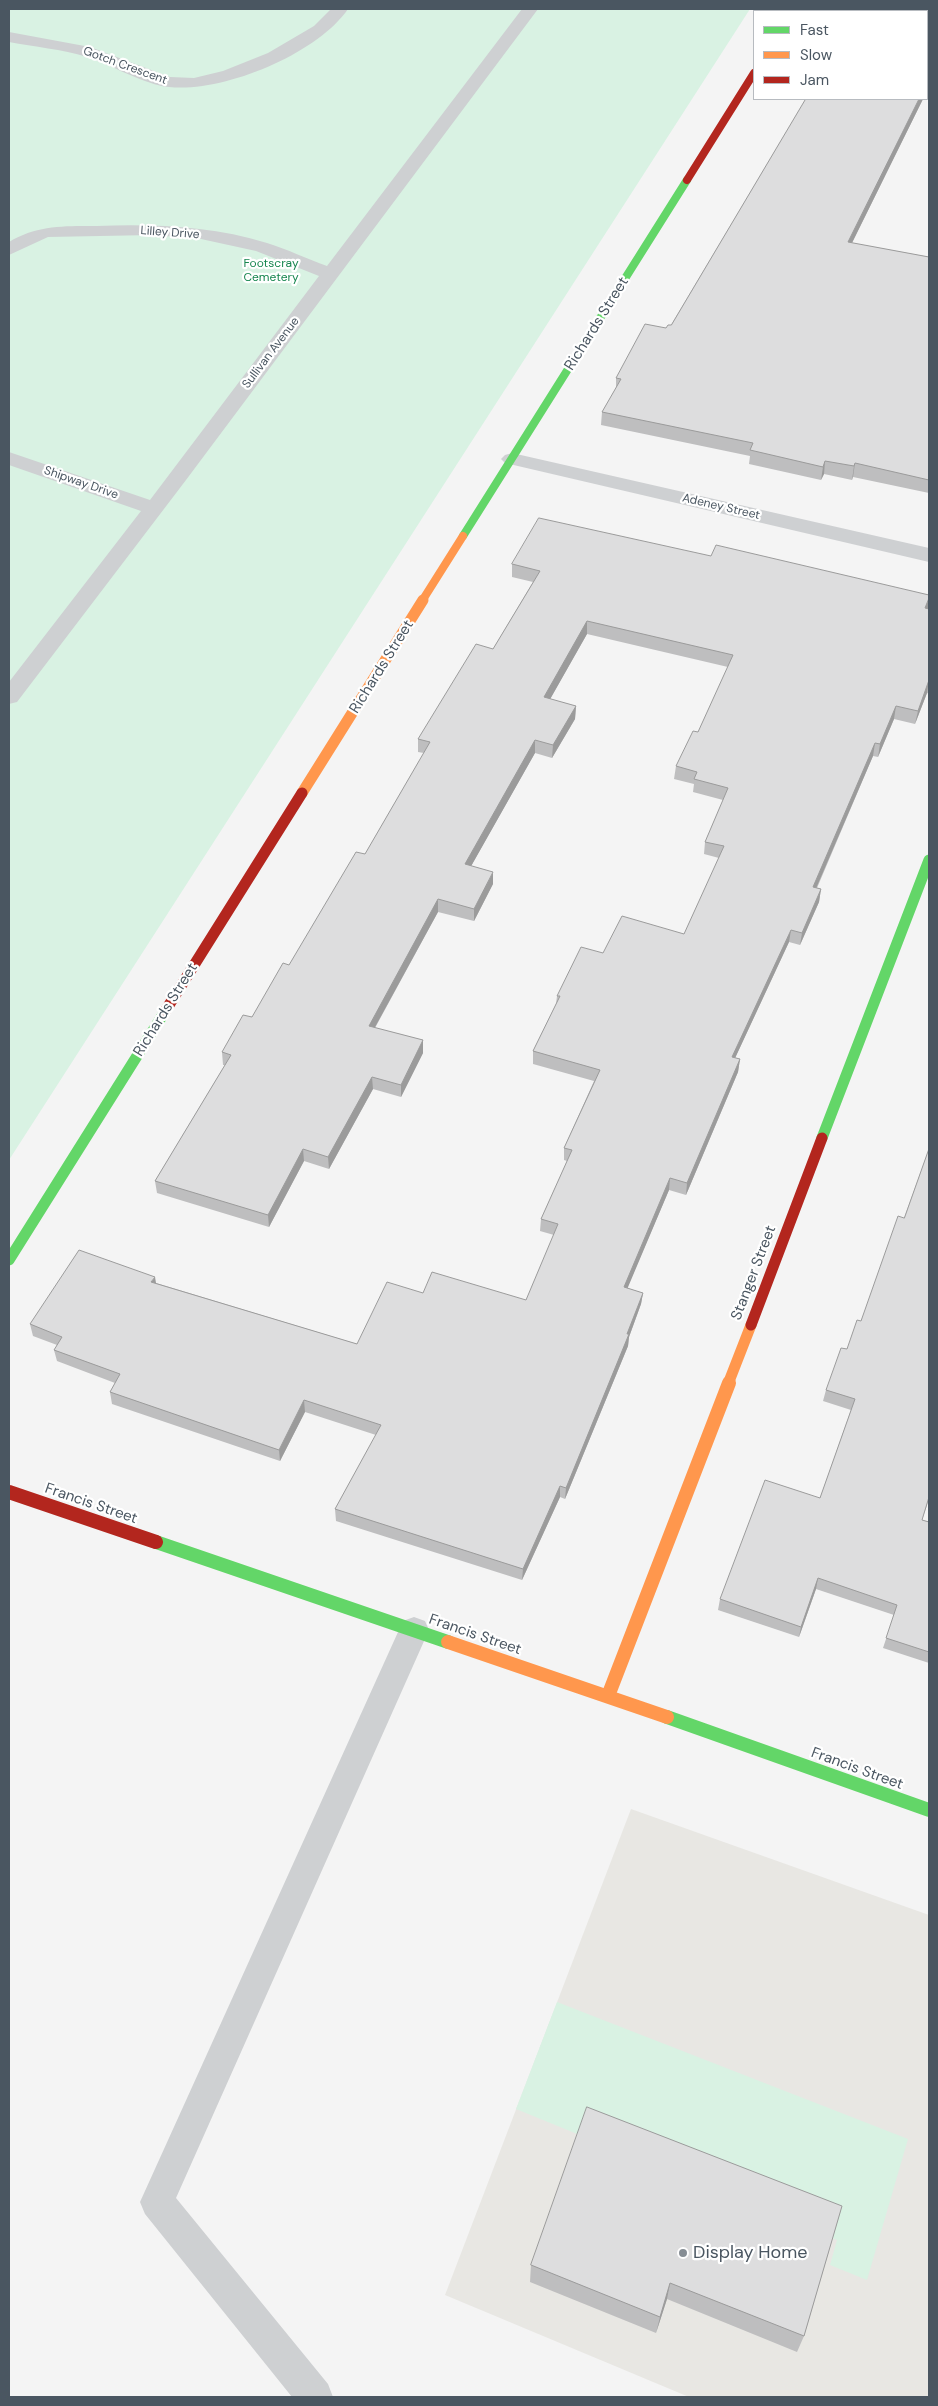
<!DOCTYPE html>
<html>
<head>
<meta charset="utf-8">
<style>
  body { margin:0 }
  #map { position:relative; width:938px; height:2406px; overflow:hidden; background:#f4f4f4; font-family:"DM Sans",sans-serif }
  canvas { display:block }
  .frame { position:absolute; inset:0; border:10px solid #4a5661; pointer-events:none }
  .legend { position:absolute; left:753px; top:10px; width:175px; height:90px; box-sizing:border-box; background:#fff; border:1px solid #b7bbc0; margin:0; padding:6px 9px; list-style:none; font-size:15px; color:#4a5661 }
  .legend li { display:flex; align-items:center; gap:10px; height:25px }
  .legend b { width:25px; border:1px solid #b7bbc0 }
</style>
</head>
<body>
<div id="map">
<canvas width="938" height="2406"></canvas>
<div class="frame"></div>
<ul class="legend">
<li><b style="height:6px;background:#63d668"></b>Fast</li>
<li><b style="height:6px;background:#ff974d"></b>Slow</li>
<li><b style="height:6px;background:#b3261e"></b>Jam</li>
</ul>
</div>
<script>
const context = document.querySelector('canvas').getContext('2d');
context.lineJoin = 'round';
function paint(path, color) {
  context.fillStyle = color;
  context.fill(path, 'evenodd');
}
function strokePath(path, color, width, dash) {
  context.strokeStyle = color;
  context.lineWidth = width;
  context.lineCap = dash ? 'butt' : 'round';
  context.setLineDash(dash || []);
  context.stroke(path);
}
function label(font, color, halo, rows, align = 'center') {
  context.font = font + ' "DM Sans",sans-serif';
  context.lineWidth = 4.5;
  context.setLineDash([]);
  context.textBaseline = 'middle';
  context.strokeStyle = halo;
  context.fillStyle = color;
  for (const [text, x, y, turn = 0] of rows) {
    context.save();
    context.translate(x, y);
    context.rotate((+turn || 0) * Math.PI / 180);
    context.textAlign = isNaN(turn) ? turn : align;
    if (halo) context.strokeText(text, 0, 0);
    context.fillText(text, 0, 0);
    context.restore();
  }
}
paint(new Path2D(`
  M631 1809 929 1915V2397H689L445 2295Z`), '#e8e7e3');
paint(new Path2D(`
  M9 9H750L9 1160Z
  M557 2002 908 2139 867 2280 830 2265 837 2240 516 2109Z`), '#d9f2e3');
paint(new Path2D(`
  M331 9H348C317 54 223 93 169 87 145 85 112 65 87 57 62 49 34 47 9 42V32L90 47 170 77 194 78 223 71 268 53 314 26Z
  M522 9H538L186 480 17 702 9 704V682L141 511 9 465V452L150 500 319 276 256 251 201 239 152 235 48 237 9 255V242C37 225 65 226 97 226 154 224 211 226 267 243 287 249 307 259 327 266Z
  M414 1617 425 1621 429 1630 176 2198 328 2384 333 2397H292L145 2214 140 2202 403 1621Z`), '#ced0d2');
paint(new Path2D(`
  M786 9H804L802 11H785Z
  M512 453 929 548V562L505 463 501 459 505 455Z`), '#ced0d2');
strokePath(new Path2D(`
  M463 536 687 180`), '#63d668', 8);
strokePath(new Path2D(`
  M822 1138 929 860
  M9 1260 164 1013`), '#63d668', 11);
strokePath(new Path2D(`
  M156 1542 448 1642
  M667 1717 929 1810`), '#63d668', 14);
strokePath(new Path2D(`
  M422 601 463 536`), '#ff974d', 8);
strokePath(new Path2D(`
  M302 793 423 600
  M728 1384 751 1325`), '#ff974d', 11);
strokePath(new Path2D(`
  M448 1642 667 1717
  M608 1696 729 1383`), '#ff974d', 14);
strokePath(new Path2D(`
  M687 180 754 73`), '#b3261e', 8);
strokePath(new Path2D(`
  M164 1013 302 793
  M751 1325 822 1138`), '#b3261e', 11);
strokePath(new Path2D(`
  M9 1492 156 1542`), '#b3261e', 14);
paint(new Path2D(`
  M929 9V97L927 96V11Z
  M806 99H923L852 243 929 257V493L853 477 852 480 824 474 821 480 749 464 750 456 601 425 602 412 616 388V378L666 328 671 325Z
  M711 556 929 595V602L928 608 929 609V694L927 693 915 724 894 719 878 757 873 756 817 888 821 889 819 902 800 945 789 942 735 1058 740 1059 738 1072 686 1195 669 1190 627 1288 643 1293 641 1304 629 1337 628 1346 565 1499 560 1497 522 1580 336 1521 335 1509 376 1435 305 1412 280 1461 112 1404 110 1392 115 1383 57 1361 54 1350 57 1345 33 1336 30 1324 156 1283 357 1344 423 1293 526 1300 554 1235 540 1231 541 1219 567 1161 564 1160V1148L594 1081 533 1064V1051L556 1004 557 996 603 953 684 934 719 858 704 854 705 842 723 800 693 792 694 784 674 779 676 766 698 732 728 667 587 634 550 699 576 706 575 719 552 758 535 753 471 866 493 884 474 921 438 912 375 1028 423 1040V1053L401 1097 373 1089 329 1169 304 1161 269 1227 157 1193 155 1181 225 1065H223L222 1052 252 1017 289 965 365 854 424 753 418 752V739L493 649 533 582 512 577V564Z
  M929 1149V1499L922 1520 929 1522V1663L883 1648 894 1615 816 1589 799 1637 718 1610 720 1599 820 1498 851 1410 823 1401 826 1390 847 1349 861 1321 904 1218Z
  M842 2206 804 2336 797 2352 667 2299 656 2333 530 2282 531 2265Z`), '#bebebf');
paint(new Path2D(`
  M919 99H923L846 255 848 242Z
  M825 461 824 474 821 480 823 467Z
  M855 463 853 477 852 480 854 466Z
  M929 598 928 608 923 621 925 608Z
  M587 621V634L544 710V697Z
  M929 680 927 693 915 724 918 711Z
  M576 706 575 719 552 758 553 745Z
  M896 706 894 719 878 757 880 744Z
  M535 740V753L465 877V864Z
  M875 743 873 756 811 900 813 887Z
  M493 872V884L474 921V909Z
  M821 889 819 902 800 945 802 933Z
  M438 899V912L369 1038V1026Z
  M791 930 789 942 730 1069 732 1057Z
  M423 1040V1053L401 1097V1085Z
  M740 1059 738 1072 686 1195 687 1183Z
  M372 1077 373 1089 329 1169 328 1157Z
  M303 1149 304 1161 269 1227 268 1215Z
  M670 1178 669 1190 623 1299 624 1287Z
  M155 1277 157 1289 151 1282Z
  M643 1293 641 1304 629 1337 628 1346 565 1499 566 1488Z
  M304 1400 305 1412 280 1461 279 1450Z
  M560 1486V1497L522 1580 523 1569Z
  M818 1578 816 1589 799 1637 801 1627Z
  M670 2283 667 2299 656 2333 660 2317Z`), '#9b9b9b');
const building = new Path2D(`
  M853 9H929V84L927 83V11H851Z
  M806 99H919L848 242 929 257V480L855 463 854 466 825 461 823 467 750 450 753 443 602 412 621 379 616 378 645 324 666 328 668 325H671Z
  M539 518 711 556 716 545 929 595V598L925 608 929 609V680L918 711 896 706 880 744 875 743 813 887 821 889 802 933 791 930 732 1057 740 1059 687 1183 670 1178 624 1287 643 1293 627 1334H629L566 1488 560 1486 523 1569 335 1509 381 1425 304 1400 279 1450 110 1392 120 1374 54 1350 62 1337 30 1324 79 1250 155 1277 151 1282 357 1344 387 1282 423 1293 432 1272 526 1300 558 1224 541 1219 572 1150 564 1148 600 1070 533 1051 560 996H557L581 947 603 953 622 916 684 934 724 846 705 842 728 788 694 779 697 772 676 766 693 731 698 732 733 655 587 621 544 697 576 706 553 745 535 740 465 864 493 872 474 909 438 899 369 1026 423 1040 401 1085 372 1077 328 1157 303 1149 268 1215 155 1181 231 1055 222 1052 243 1015 252 1017 283 963 289 965 356 852 365 854 430 742 418 739 476 644 493 649 540 571 512 564Z
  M929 1149V1497L922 1520 929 1522V1652L886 1638 897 1605 818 1578 801 1627 720 1599 765 1480 820 1498 855 1399 826 1390 841 1348 847 1349 857 1320 861 1321 898 1216 904 1218Z
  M587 2107 842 2206 804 2336 670 2283 660 2317 531 2265Z`);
paint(building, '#ddddde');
strokePath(building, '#9b9b9b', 1);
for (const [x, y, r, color] of [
  [683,2253,5,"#868d94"]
]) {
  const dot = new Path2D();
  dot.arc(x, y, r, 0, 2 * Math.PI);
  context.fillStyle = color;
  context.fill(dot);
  strokePath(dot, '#fff', 2);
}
label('12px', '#4a5661', '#fff', [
  ["Gotch Crescent",125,66,20],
  ["Lilley Drive",170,233,4],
  ["Sullivan Avenue",271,353,-53],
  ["Shipway Drive",81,483,19],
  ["Adeney Street",721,507,13]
]);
label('12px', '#17864f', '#fff', [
  ["Footscray",271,264],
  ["Cemetery",271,278]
]);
label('15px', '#4a5661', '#fff', [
  ["Richards Street",597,324,-58],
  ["Richards Street",382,667,-58],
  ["Richards Street",166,1010,-58],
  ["Stanger Street",754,1273,-69],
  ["Francis Street",91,1504,19],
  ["Francis Street",475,1635,19],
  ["Francis Street",857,1769,20]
]);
label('18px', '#4a5661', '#fff', [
  ["Display Home",693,2253]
], 'left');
</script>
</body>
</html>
